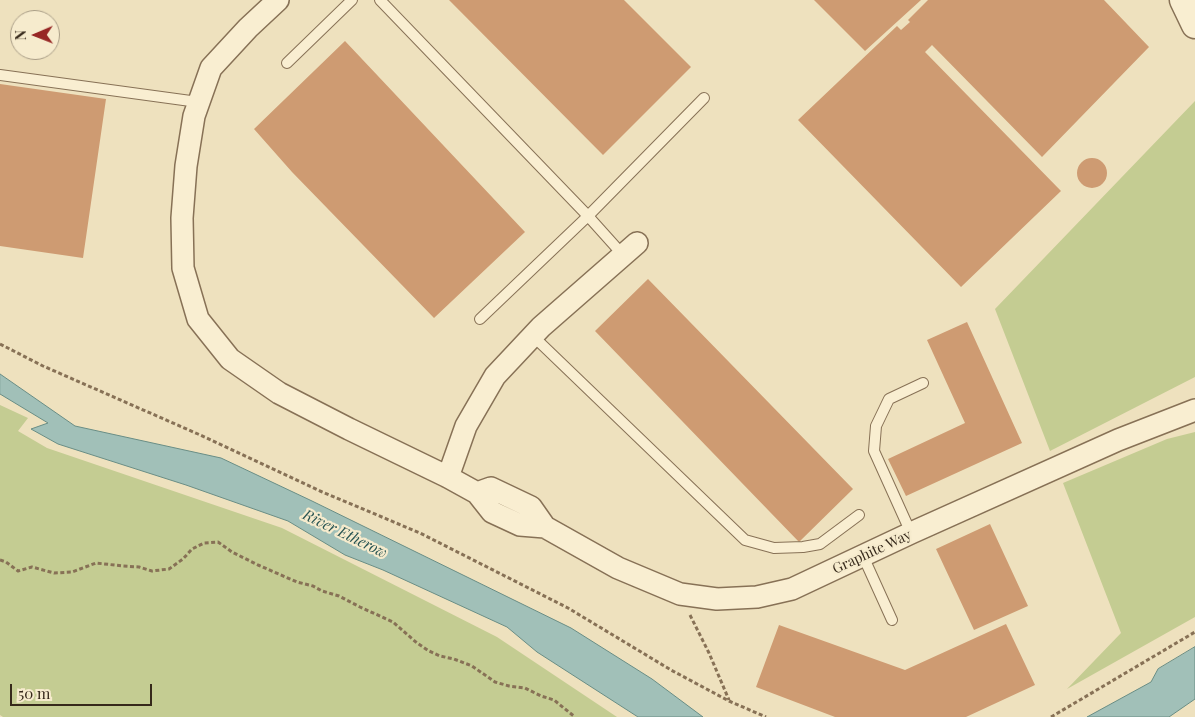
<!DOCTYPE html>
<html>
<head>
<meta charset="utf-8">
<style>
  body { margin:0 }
  #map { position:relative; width:1195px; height:717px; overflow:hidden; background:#eee1be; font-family:"Playfair Display",serif }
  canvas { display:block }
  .north { position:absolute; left:10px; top:10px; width:50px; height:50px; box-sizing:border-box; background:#f6ebcd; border:1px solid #a99d86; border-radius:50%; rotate:269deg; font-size:14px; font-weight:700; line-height:20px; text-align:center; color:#36291b }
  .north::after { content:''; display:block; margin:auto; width:18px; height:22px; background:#972725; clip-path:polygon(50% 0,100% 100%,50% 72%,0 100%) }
  .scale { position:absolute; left:10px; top:684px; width:142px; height:22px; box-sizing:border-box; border:2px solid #36291b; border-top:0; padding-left:6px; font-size:15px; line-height:18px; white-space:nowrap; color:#36291b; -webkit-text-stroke:4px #f6ebcd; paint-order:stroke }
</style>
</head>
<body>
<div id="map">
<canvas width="1195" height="717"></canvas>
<div class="north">N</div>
<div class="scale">50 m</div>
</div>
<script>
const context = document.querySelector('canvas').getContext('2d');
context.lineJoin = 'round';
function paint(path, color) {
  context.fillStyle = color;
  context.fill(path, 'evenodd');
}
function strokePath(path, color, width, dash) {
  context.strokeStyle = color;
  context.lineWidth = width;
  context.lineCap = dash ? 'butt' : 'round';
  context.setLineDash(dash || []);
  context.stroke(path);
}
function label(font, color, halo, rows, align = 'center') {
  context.font = font + ' "Playfair Display",serif';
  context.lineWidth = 4.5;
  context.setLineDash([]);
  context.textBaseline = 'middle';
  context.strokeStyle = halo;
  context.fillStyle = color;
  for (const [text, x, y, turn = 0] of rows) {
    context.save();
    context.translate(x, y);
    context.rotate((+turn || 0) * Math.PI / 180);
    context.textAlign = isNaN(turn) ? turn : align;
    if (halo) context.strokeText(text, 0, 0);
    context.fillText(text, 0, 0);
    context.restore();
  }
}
paint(new Path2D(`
  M1195 101V377L1050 451 995 309Z
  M0 405 28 418 18 431 47 448 282 528 497 637 617 717H3L0 715Z
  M1195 432V617L1067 689 1121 633 1063 483 1167 439Z`), '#c4cc92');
const water = new Path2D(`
  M0 374 75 426 221 458 312 501 571 628 652 679 703 717H638L537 652 507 627 383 570 345 555 288 521 186 485 58 444 31 429 48 423 0 394Z
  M1195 647V699L1169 717H1087L1151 682 1158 669Z`);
paint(water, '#a1c0b8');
strokePath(water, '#698d85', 1);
paint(new Path2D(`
  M449 0H624L691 67 603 155Z
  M814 0H921L865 51Z
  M928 0H1104L1149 47 1042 157 932 45 925 52 1061 191 961 287 798 120 897 26 901 30 910 22 908 20Z
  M345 41 525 232 434 318 292 172 254 129Z
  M0 84 106 99 83 258 0 246Z
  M1077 173a15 15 0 1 1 30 0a15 15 0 1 1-30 0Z
  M648 279 853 489 799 542 595 331Z
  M967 322 1022 443 906 496 888 459 965 423 927 340Z
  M990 524 1028 606 974 630 936 549Z
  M1006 624 1035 685 966 717H835L756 687 779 625 905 670Z`), '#ce9b72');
const service = new Path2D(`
  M380 0 588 216 623 255
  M287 63 352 0
  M0 75 198 102
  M480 319 588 216 704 98
  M533 336 745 540 774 548 803 547 820 544 859 515
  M911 533 874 451 876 426 889 399 923 383
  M863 556 892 620`);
const minor = new Path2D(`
  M278 0 248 28 211 68 194 116 186 166 182 218 183 268 198 319 230 359 279 393 349 429 448 477 477 493 492 512 520 525 545 527 618 568 680 594 717 599 757 597 792 589 911 533 1118 440 1195 410
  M448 477 466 426 495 376 541 327 637 243
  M477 493 491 488 531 507 545 527`);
const tertiary = new Path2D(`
  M1183 0 1195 25`);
strokePath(service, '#877156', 12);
strokePath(minor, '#877156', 24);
strokePath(tertiary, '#877156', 29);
strokePath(new Path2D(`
  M0 344 43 366 198 434 320 491 420 533 568 608 671 670 729 701 766 717
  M0 560 6 562 18 571 32 567 54 573 72 572 96 563 123 566 139 567 152 571 169 569 183 559 192 549 204 543 218 542 232 552 258 565 297 582 313 586 322 591 339 596 360 607 393 622 417 643 429 651 440 656 454 659 472 666 495 682 509 686 525 688 541 696 554 700 575 717
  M690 615 709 653 729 700
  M1051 717 1195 632`), '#877156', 3, [4, 2.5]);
strokePath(service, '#f9eed1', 10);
strokePath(minor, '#f9eed1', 21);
strokePath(tertiary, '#f9eed1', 26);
label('14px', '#36291b', '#f6ebcd', [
  ["Graphite Way",872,552,-25]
]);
label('italic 15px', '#2a5654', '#f6ebcd', [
  ["River Etherow",345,534,26]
]);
</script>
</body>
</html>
